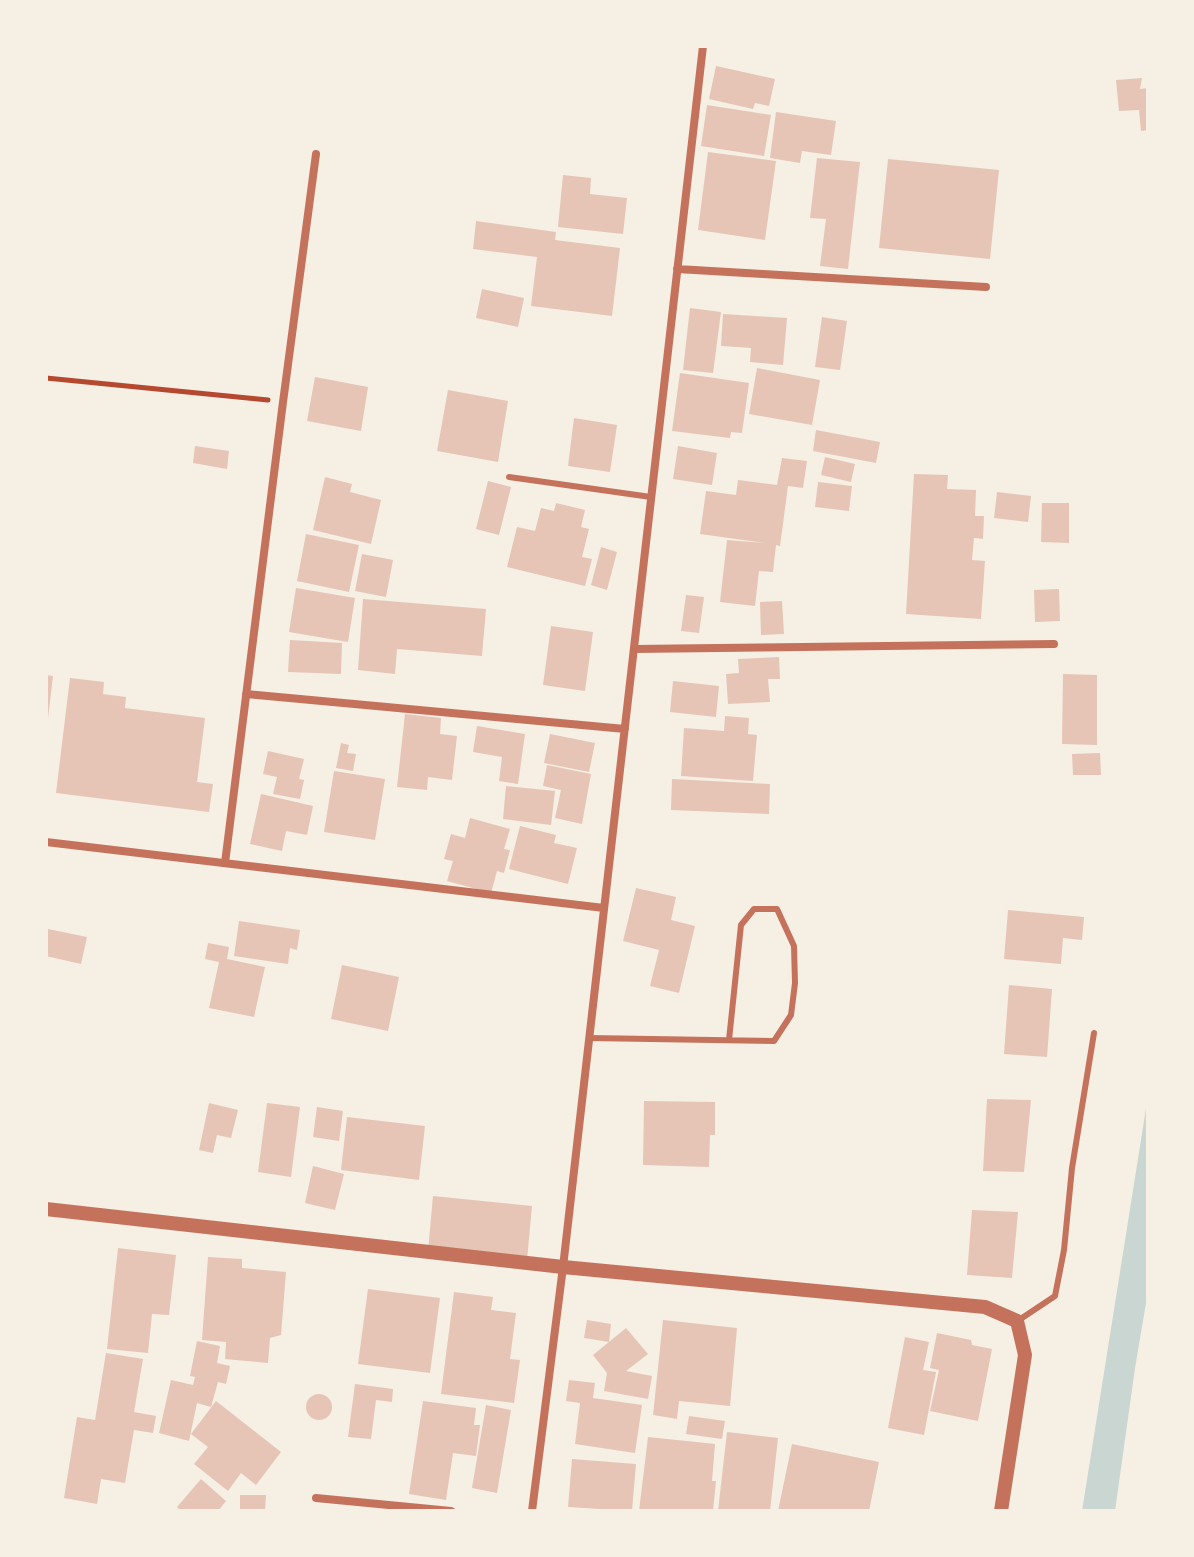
<!DOCTYPE html>
<html>
<head>
<meta charset="utf-8">
<style>
  body { margin:0 }
  #map { position:relative; width:1194px; height:1557px; overflow:hidden; background:#f6efe4; font-family:"Fira Sans Condensed",sans-serif }
  canvas { display:block }
  .frame { position:absolute; inset:0; border:48px solid #f6efe4; pointer-events:none }
</style>
</head>
<body>
<div id="map">
<canvas width="1194" height="1557"></canvas>
<div class="frame"></div>
</div>
<script>
const context = document.querySelector('canvas').getContext('2d');
context.lineJoin = 'round';
function paint(path, color) {
  context.fillStyle = color;
  context.fill(path, 'evenodd');
}
function strokePath(path, color, width, dash) {
  context.strokeStyle = color;
  context.lineWidth = width;
  context.lineCap = dash ? 'butt' : 'round';
  context.setLineDash(dash || []);
  context.stroke(path);
}
paint(new Path2D(`
  M1148 1096V1291L1135 1368 1115 1511H1082Z`), '#c9d6d2');
paint(new Path2D(`
  M716 66 775 79 769 106 755 103 753 109 709 99Z
  M1142 78 1140 89 1148 88V130L1141 131 1139 110 1119 111 1116 80Z
  M707 105 771 115 764 156 701 146Z
  M776 112 836 121 831 155 802 151 800 163 770 158Z
  M708 152 776 161 765 240 698 230Z
  M817 158 860 162 848 269 820 266 826 219 810 218Z
  M888 159 999 170 990 259 879 248Z
  M563 175 591 178 590 194 627 198 623 234 558 227Z
  M476 221 556 232 555 240 620 248 612 316 531 306 537 257 473 249Z
  M482 289 524 298 518 327 476 318Z
  M690 308 721 312 713 373 683 370Z
  M723 314 787 318 783 365 750 362 751 348 721 346Z
  M822 317 847 321 840 370 815 367Z
  M757 368 820 380 812 425 749 414Z
  M680 373 749 383 742 433 731 432 730 438 672 431Z
  M315 377 368 387 361 431 307 421Z
  M448 390 508 401 498 462 437 451Z
  M574 418 617 425 610 472 568 466Z
  M816 430 880 442 876 463 813 451Z
  M195 446 229 451 227 469 193 463Z
  M678 446 717 453 712 485 673 479Z
  M825 457 855 464 851 482 821 475Z
  M782 458 807 461 803 488 788 486 780 546 776 545 773 572 759 571 755 606 720 602 727 540 765 543 700 534 706 491 736 495 738 480 777 485Z
  M914 474 948 475 947 489 976 490 975 516H984L983 539 974 538 972 560 985 561 981 619 906 614Z
  M325 477 352 484 350 492 381 500 371 544 313 530Z
  M488 481 511 487 499 535 476 529Z
  M818 482 852 486 849 511 815 507Z
  M997 492 1031 496 1028 522 994 518Z
  M556 503 585 510 581 527 589 529 582 557 592 559 585 586 507 567 517 527 535 531 541 508 554 511Z
  M1042 503H1069V543L1041 542Z
  M306 534 359 545 349 592 297 581Z
  M601 547 617 552 607 590 591 585Z
  M362 554 393 560 386 597 355 591Z
  M296 588 355 598 348 642 289 632Z
  M1059 589 1060 621 1035 622 1034 590Z
  M686 595 704 597 699 633 681 631Z
  M363 599 486 609 482 656 397 649 395 674 358 670Z
  M782 601 784 634 761 635 760 602Z
  M551 626 593 632 585 691 543 685Z
  M290 640 342 643 341 674 288 672Z
  M779 657 780 679H768L770 702 728 704 726 674 739 673 738 659Z
  M1063 674 1097 675V745L1062 744Z
  M46 675 53 676 48 718H46Z
  M70 678 104 682 103 694 126 697 125 708 205 718 197 782 213 784 209 812 56 793Z
  M673 681 719 686 716 717 670 712Z
  M405 714 441 718 440 734 457 736 452 780 428 777 427 790 397 787Z
  M725 716 749 718 748 734 757 735 753 781 681 776 684 728 724 731Z
  M477 726 525 734 518 784 499 781 502 757 473 752Z
  M550 734 595 743 589 772 544 763Z
  M341 743 349 745 347 753 356 754 353 771 336 768Z
  M268 751 304 759 299 779 304 780 300 799 273 794 277 777 263 774Z
  M1100 753 1101 775H1073L1072 754Z
  M547 765 591 774 582 824 555 818 561 790 543 786Z
  M334 771 385 779 375 840 324 832Z
  M672 779 770 784 769 814 671 810Z
  M506 786 555 791 551 825 503 819Z
  M261 794 313 806 307 835 286 831 282 851 250 844Z
  M470 818 510 829 504 849 510 850 504 873 497 871 491 893 447 881 453 861 444 859 451 834 465 838Z
  M520 826 556 835 554 843 577 848 568 884 509 869Z
  M636 888 676 897 671 920 695 926 679 993 650 986 659 950 623 941Z
  M1008 910 1084 917 1082 940 1063 938 1061 964 1004 959Z
  M239 921 300 930 297 950 290 948 288 964 234 956Z
  M48 929 87 937 81 964 46 956V939Z
  M208 943 229 947 227 959 265 967 254 1017 209 1008 219 962 205 959Z
  M342 965 399 977 388 1031 331 1019Z
  M1009 985 1052 989 1047 1057 1004 1054Z
  M987 1099 1031 1100 1024 1172 983 1171Z
  M644 1101 715 1102V1135H710L709 1167 643 1165Z
  M209 1103 238 1110 231 1138 217 1135 213 1153 199 1150Z
  M267 1103 300 1107 291 1177 258 1172Z
  M317 1107 343 1111 339 1141 313 1137Z
  M347 1117 425 1126 419 1180 341 1170Z
  M313 1166 344 1174 335 1210 305 1203Z
  M433 1196 532 1206 527 1260 428 1251Z
  M972 1210 1018 1212 1012 1278 967 1275Z
  M118 1248 176 1255 169 1315 152 1314 148 1353 107 1349Z
  M208 1257 242 1259V1268L286 1272 281 1335 270 1338 268 1363 225 1359 226 1342 202 1340Z
  M368 1289 440 1298 430 1373 358 1364Z
  M454 1292 493 1297 491 1310 516 1313 510 1359 520 1360 514 1403 441 1394Z
  M587 1320 611 1324 609 1342 584 1338Z
  M663 1320 737 1328 730 1406 679 1401 677 1419 653 1415Z
  M626 1328 648 1354 626 1371 652 1376 648 1399 604 1391 607 1373 593 1355Z
  M937 1333 971 1340 972 1345 992 1349 978 1421 930 1411 939 1370 930 1368Z
  M905 1337 929 1342 923 1370 936 1372 924 1435 888 1428Z
  M197 1341 220 1346 217 1363 230 1366 226 1384 218 1382 211 1407 197 1403 189 1441 159 1433 171 1380 193 1385 195 1377 190 1376Z
  M106 1353 143 1359 134 1412 156 1416 153 1433 134 1430 125 1483 101 1479 97 1504 64 1498 77 1417 95 1420Z
  M569 1380 595 1383 593 1398 642 1405 635 1453 575 1444 580 1403 566 1401Z
  M355 1384 393 1389 392 1402 376 1400 371 1439 348 1437Z
  M306 1407a13 13 0 1 1 26 0a13 13 0 1 1-26 0Z
  M216 1401 281 1452 256 1485 241 1473 228 1491 194 1464 208 1447 191 1434Z
  M423 1401 476 1408 474 1425H480L476 1456 453 1453 446 1500 409 1494Z
  M486 1405 511 1410 497 1493 472 1488Z
  M689 1416 725 1421 722 1439 686 1434Z
  M727 1432 778 1438 770 1511H718Z
  M648 1437 715 1444 712 1481H716L713 1511H639Z
  M792 1444 879 1462 869 1511H778Z
  M572 1459 636 1464 632 1511 568 1507Z
  M201 1479 226 1501 218 1511H181L177 1507Z
  M240 1495H266L265 1511H240Z`), '#e6c5b7');
strokePath(new Path2D(`
  M46 378 268 400`), '#b5482f', 5);
strokePath(new Path2D(`
  M509 477 651 497
  M589 1038 774 1041 791 1015 795 983 794 946 777 909H754L741 925 729 1040
  M1019 1320 1055 1296 1064 1250 1072 1168 1094 1033`), '#c5725c', 6);
strokePath(new Path2D(`
  M677 269 986 287
  M634 649 1054 644
  M246 694 625 729
  M46 842 604 908
  M225 863 283 402 316 154
  M316 1498 451 1511
  M532 1511 563 1267 703 46`), '#c5725c', 8);
strokePath(new Path2D(`
  M46 1209 563 1267 985 1307 1017 1321 1025 1355 1001 1511`), '#c5725c', 14);
</script>
</body>
</html>
